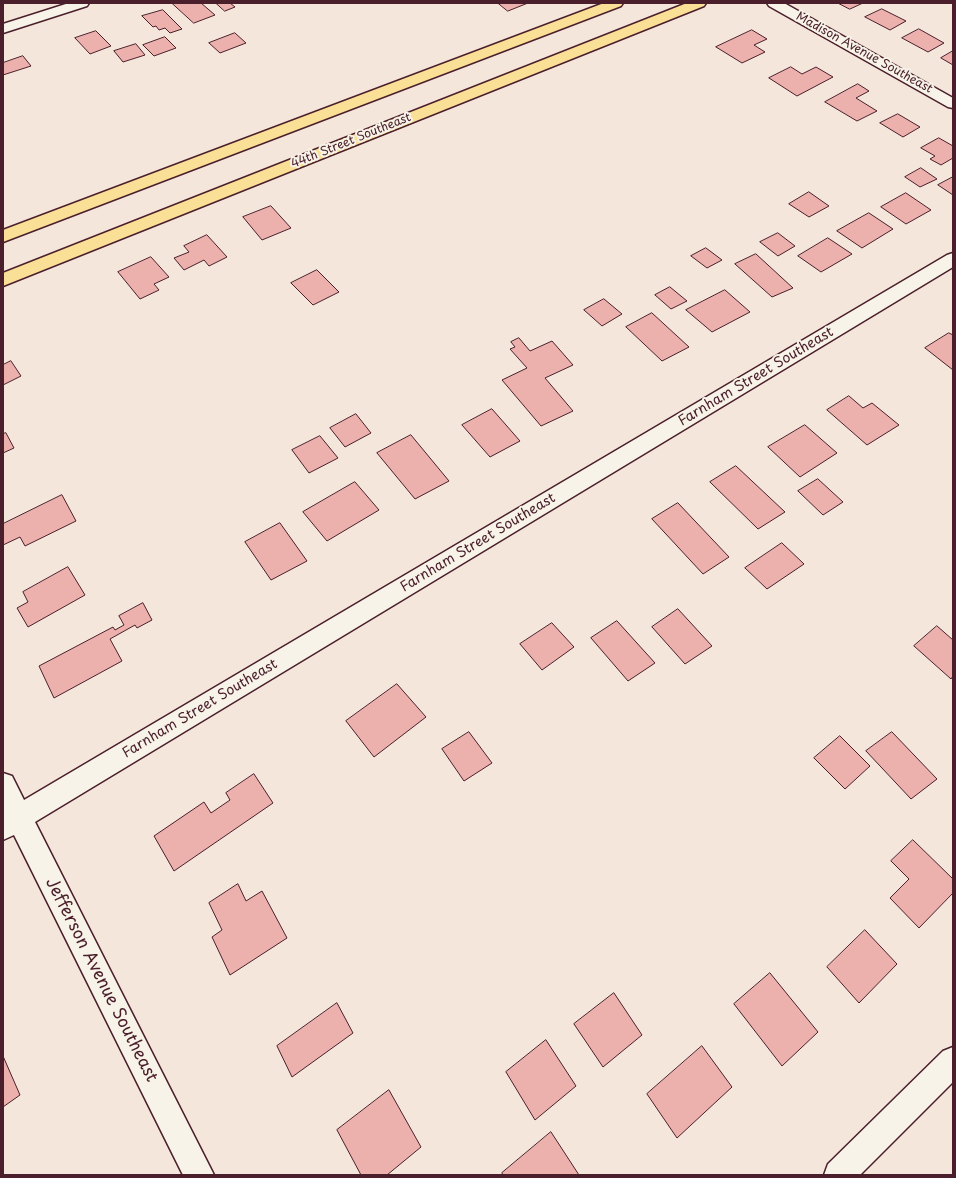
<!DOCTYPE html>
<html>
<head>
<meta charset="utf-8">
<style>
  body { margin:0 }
  #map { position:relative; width:956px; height:1178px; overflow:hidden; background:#f5e6dc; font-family:"Playpen Sans",sans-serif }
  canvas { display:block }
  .frame { position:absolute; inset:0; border:4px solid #4a1f2b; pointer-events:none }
</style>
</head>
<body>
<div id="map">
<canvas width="956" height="1178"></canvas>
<div class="frame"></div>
</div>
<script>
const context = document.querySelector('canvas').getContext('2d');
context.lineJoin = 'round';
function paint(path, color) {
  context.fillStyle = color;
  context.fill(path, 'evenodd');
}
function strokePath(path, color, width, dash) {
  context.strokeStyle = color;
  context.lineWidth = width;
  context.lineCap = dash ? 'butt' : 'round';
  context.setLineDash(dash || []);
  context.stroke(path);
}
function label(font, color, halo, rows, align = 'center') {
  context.font = font + ' "Playpen Sans",sans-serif';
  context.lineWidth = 4;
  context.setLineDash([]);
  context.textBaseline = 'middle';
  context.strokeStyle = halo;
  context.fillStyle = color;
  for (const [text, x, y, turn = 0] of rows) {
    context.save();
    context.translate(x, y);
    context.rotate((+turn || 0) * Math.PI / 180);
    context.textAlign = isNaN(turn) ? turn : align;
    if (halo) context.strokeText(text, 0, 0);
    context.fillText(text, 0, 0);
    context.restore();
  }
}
const building = new Path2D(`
  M172 3H201L215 15 194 23Z
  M216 3H230L235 7 225 11Z
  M498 3H528L508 11Z
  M838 3H863L850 9Z
  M882 9 906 21 890 30 865 17Z
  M163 10 182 29 170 33 165 28 159 30 156 26 153 27 142 16Z
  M919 29 944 43 928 52 902 38Z
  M752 30 767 39 754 45 765 52 742 63 716 47Z
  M96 31 111 46 90 54 75 38Z
  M235 33 246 43 220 53 209 43Z
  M165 37 176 48 154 56 143 45Z
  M136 44 145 55 123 62 114 51Z
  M953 51V65L941 58Z
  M23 56 31 66 3 75V63Z
  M791 67 802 74 816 67 833 77 797 96 769 78Z
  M858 84 869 91 856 98 877 111 857 121 825 102Z
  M898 114 920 127 903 137 880 123Z
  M939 138 953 146V158L941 165 930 159 935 156 921 148Z
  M921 168 937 179 920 187 905 177Z
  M953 177V195L938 185Z
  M809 192 829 206 809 217 789 204Z
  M906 193 931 210 906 224 881 207Z
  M271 206 291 228 262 240 243 217Z
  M869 213 893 229 862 248 837 231Z
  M778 233 795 246 778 256 760 242Z
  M207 235 227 257 209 266 204 260 184 270 174 258 189 252 184 246Z
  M828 238 852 254 821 272 798 256Z
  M706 248 722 260 707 268 691 256Z
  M756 254 793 288 772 297 735 264Z
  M151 257 169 277 154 284 159 290 140 299 118 272Z
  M317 270 339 292 313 305 291 283Z
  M670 287 687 301 671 309 655 295Z
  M725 290 750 312 712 332 686 310Z
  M604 299 622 314 602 326 584 310Z
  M652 313 689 347 662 361 626 327Z
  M949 333 953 335V370L925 348Z
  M519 338 530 351 552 341 573 365 545 378 573 411 541 426 502 380 527 368 510 349 515 347 511 342Z
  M11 361 21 376 3 385V365Z
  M849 396 863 408 872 403 899 425 867 445 827 410Z
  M492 409 520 441 490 457 462 425Z
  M356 414 371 433 345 447 330 428Z
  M805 425 837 453 800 477 768 447Z
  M6 433 14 448 3 453V434Z
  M411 435 449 481 415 499 377 453Z
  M320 436 338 458 309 473 292 450Z
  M736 466 785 512 758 529 710 482Z
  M818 479 843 502 823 515 798 491Z
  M355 482 379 510 327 541 303 512Z
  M62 495 76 521 25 546 20 537 3 545V524Z
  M678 503 729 557 703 574 652 519Z
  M280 523 307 561 271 580 245 542Z
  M782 543 804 564 767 589 745 568Z
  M68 567 85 595 28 627 17 608 28 602 23 592Z
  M143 603 152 620 137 628 135 625 110 639 122 661 54 698 39 666 113 627 115 630 124 625 119 616Z
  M678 609 712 646 685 664 652 627Z
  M617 621 655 663 628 681 591 638Z
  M552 623 574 647 542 670 520 644Z
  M937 626 953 640V676L951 679 914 646Z
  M397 684 426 717 374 757 346 721Z
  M469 732 492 763 464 781 442 749Z
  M892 732 937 779 911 799 866 751Z
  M840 736 870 766 845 789 814 758Z
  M254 774 273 803 174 871 154 836 204 802 211 813 230 800 226 793Z
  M913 840 953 879V893L919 928 890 898 909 879 891 861Z
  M238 884 246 901 262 891 287 938 230 975 212 937 222 930 209 903Z
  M865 930 897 964 859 1003 827 967Z
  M770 973 818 1032 782 1066 734 1004Z
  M614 993 642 1035 603 1067 574 1024Z
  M337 1003 353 1033 292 1077 277 1046Z
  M546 1040 576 1086 535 1120 506 1072Z
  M702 1046 732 1087 677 1138 647 1094Z
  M3 1056 20 1095 3 1107Z
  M389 1090 421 1147 387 1175H361L337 1130Z
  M551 1132 579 1175H503L502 1173Z`);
paint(building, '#ecb1ad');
strokePath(building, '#4a1f2b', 1);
const minor = new Path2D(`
  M69 3H89L87 6 3 33V24Z
  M767 3H784L953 98V108L948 107 769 6Z
  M953 253V267L35 822 214 1175H183L14 835 3 840V773L12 776 24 800 947 255Z
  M953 1047V1082L860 1175H824L828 1164 943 1051Z`);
const major = new Path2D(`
  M604 3H623L621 6 3 242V230Z
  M687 3H706L704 6 3 286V273Z`);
strokePath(minor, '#4a1f2b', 3);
strokePath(major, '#4a1f2b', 3);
paint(minor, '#f7f3e8');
paint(major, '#fadf96');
label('12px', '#4a1f2b', '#f7f3e8', [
  ["Madison Avenue Southeast",864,53,29],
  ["44th Street Southeast",351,141,-22]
]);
label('14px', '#4a1f2b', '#f7f3e8', [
  ["Farnham Street Southeast",756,377,-31],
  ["Farnham Street Southeast",478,543,-31],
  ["Farnham Street Southeast",200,709,-31]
]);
label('17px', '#4a1f2b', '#f7f3e8', [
  ["Jefferson Avenue Southeast",101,980,63]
]);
</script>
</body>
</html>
